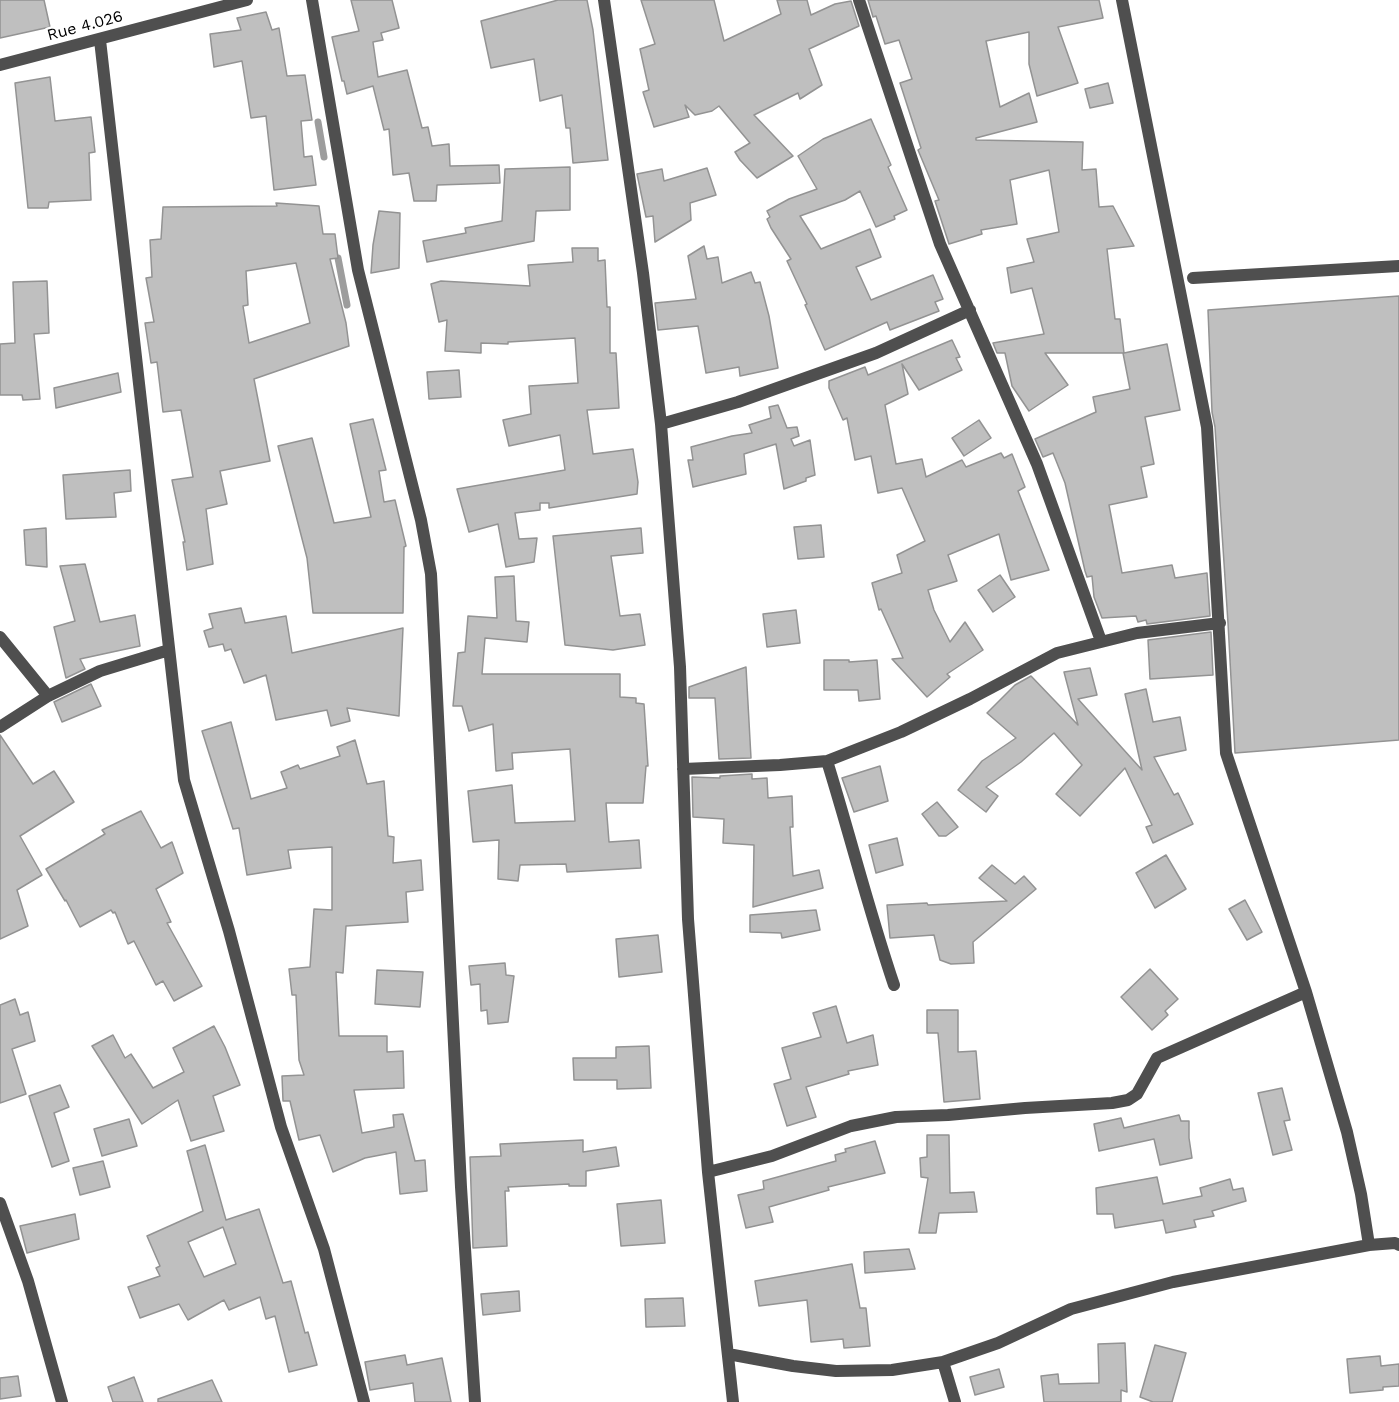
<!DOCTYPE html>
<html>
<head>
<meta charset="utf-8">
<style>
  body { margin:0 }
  canvas { display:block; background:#fff }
</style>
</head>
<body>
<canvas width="1399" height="1402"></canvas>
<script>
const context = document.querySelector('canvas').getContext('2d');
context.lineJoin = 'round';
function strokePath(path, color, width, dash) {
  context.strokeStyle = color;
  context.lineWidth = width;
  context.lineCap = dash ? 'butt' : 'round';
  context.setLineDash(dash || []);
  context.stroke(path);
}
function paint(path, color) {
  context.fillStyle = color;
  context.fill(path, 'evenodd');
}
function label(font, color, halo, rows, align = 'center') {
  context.font = font + ' "Work Sans",sans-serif';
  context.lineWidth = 5;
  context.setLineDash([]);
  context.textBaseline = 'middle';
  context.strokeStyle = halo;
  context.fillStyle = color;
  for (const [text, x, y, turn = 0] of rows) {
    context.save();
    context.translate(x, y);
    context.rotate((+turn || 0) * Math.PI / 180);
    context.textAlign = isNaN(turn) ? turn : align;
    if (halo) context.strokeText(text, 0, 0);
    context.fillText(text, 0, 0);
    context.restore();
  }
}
strokePath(new Path2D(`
  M318 122 324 157
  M338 258 347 305`), '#9d9d9d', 7);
const building = new Path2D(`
  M0 0H44L50 27 0 38Z
  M351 0H392L399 28 381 33 383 40 373 42 378 77 407 70 422 128 428 127 432 146 449 144 450 166 499 165 500 183 437 185 436 201H414L409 173 393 175 389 129 384 130 373 86 347 94 344 81H342L332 37 359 31Z
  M558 0H587L593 30 608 160 573 163 570 128H566L562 95 540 101 534 59 491 68 481 21Z
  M641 0H714L724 41 781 14 777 0H807L811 15 835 4 851 1 859 26 809 49 822 85 800 99 798 93 754 115 793 156 757 178 740 160 735 152 750 143 719 106 712 111 695 115 685 105 689 117 654 127 643 92 649 90 640 49 655 44Z
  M868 0H1099L1103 18 1058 27 1078 83 1037 96 1029 64V32L986 41 1000 107 1029 93 1037 122 976 138V140L1083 142 1082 170 1096 169 1099 207 1113 206 1134 246 1107 249 1115 319H1120L1124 353 1167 344 1180 410 1145 417 1154 464 1141 467 1147 497 1109 505 1122 573 1172 565 1175 578 1207 573 1210 616 1147 624 1146 620 1138 622 1136 616 1102 618 1094 597 1092 576 1087 577 1085 571 1065 483 1053 453 1043 457 1035 439 1096 412 1093 397 1130 389 1123 353H1045L1068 385 1029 411 1012 386 1005 353H997L993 343 1044 334 1032 288 1011 293 1007 268 1034 262 1027 239 1059 232 1049 170 1010 180 1017 224 981 230 982 234 949 244 935 201 939 200 918 150 921 148 900 83 912 79 899 40 885 44 876 16 873 17Z
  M266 12 272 30 279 28 287 76 305 75 312 120 301 121 304 157 312 156 316 185 274 190 266 116 251 118 242 61 214 67 210 34 241 30 237 18Z
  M50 77 55 121 91 117 95 152 89 153 91 200 49 202 48 208H28L15 83Z
  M1108 83 1113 103 1090 108 1085 89Z
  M871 119 891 165 888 167 907 210 894 216 895 219 876 227 860 191 845 200 800 216 821 249 870 229 881 257 856 267 871 300 933 275 943 299 935 302 939 311 890 330 887 322 825 350 805 305 807 304 787 261 791 259 771 228 767 219 770 217 767 211 789 199 817 189 798 156 823 139Z
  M570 167V210L536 211 534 241 427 262 423 241 466 233 465 228 502 221 505 169Z
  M707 168 716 195 690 203 691 220 655 242 653 216 646 217 637 174 662 169 664 181Z
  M276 203 319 206 323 234H335L338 258 330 259 346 323 349 346 254 379 270 461 220 471 227 504 206 509 213 564 187 570 183 542H185L172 480 193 477 181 410 163 412 157 362 151 363 145 323 154 322 146 278 152 277 150 240 161 239 163 207 277 206ZM296 263 310 323 249 343 243 306 248 305 246 271Z
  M379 211 400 213 399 268 371 273 373 245Z
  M704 246 707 259 718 257 722 283 751 272 755 283 760 282 769 316 778 368 740 376 739 367 706 373 698 326 658 330 655 303 696 299 688 256Z
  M572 248H598V261L605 260 607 307H610V353H616L619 408 587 410 593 454 633 449 638 482 637 494 549 508V503H540V510L515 513 519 539 537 538 534 562 506 567 498 524 469 532 457 489 565 470 560 435 509 446 503 420 531 414 529 386 578 383 575 338 508 342V344L481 343V353L445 351 447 320 439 322 431 284 441 281 530 286 528 265 573 262Z
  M47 281 49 333 34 334 40 399 23 400 22 395H0V344L15 343 13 282Z
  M1399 296V740L1235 753 1228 623 1215 427 1212 412 1208 310Z
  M952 340 960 357 956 358 962 370 919 390 902 364 908 394 885 405 896 464 922 459 926 477 962 460 966 467 1001 453 1004 458 1012 454 1025 487 1018 491 1049 570 1011 580 999 534 948 555 957 581 928 590 934 610 950 642 965 622 983 650 947 674 950 677 927 697 892 659 903 658 881 609 879 610 872 583 902 573 897 555 925 541 902 488 878 493 871 456 855 460 847 418 843 420 829 388V381L865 367 868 375Z
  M459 370 461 397 429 399 427 372Z
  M118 373 121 392 56 408 54 388Z
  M778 405 787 428 797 427 799 436 791 439 794 446 810 440 815 475 806 478V481L784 489 776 444 744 454 746 474 693 487 688 460H693L691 447 732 436 752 433 749 425 771 418 769 407Z
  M373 419 386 470 379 471 384 502 395 500 406 546 404 547 403 613H313L307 558 278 446 312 438 334 523 371 517 350 424Z
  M979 420 991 438 964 456 952 438Z
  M130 470 131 491 114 493 116 517 66 519 63 475Z
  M821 525 824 557 798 559 794 527Z
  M46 528 47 567 26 565 24 530Z
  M641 528 643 553 611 556 620 616 640 614 645 645 613 650 565 645 553 536Z
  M85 564 100 622 135 615 140 646 80 659 85 669 66 678 54 627 75 621 60 566Z
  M1000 575 1015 597 993 612 978 590Z
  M514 576 516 621 529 622 527 642 485 638 482 674H620V697L636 698V703L644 704 648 766H646L643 803H606L609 842 639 840 641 868 567 872 566 864 520 865 518 881 498 879 499 840 473 842 468 791 512 785 515 823 575 821 570 749 512 753 513 769 496 771 493 724 469 731 462 706H453L458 653 465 652 468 616 497 618 495 577Z
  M241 608 245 623 286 616 292 653 403 628 399 716 347 708 350 721 331 726 327 710 276 720 266 675 244 683 231 649 225 651 223 644 209 647 204 631 213 628 209 614Z
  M796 610 800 643 767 647 763 614Z
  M1211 632 1213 675 1150 679 1148 640Z
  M824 660H849V662L877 660 880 699 859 701 858 690H824Z
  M746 667 751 758 719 759 715 698H689V687Z
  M1090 668 1097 695 1078 699 1142 770 1125 694 1146 689 1153 722 1180 717 1186 750 1154 757 1174 795 1178 793 1193 824 1153 843 1146 827 1152 825 1125 768 1080 816 1056 794 1082 765 1054 733 1021 762 986 787 998 796 986 812 958 790 982 761 1016 738 987 713 1015 685 1031 676 1078 725 1064 672Z
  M91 684 101 706 62 722 54 702Z
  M231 722 251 799 287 788 281 772 298 765 300 769 340 756 337 747 355 740 367 784 384 781 388 836 394 837 393 863 421 860 423 890 406 892 408 922 346 926 343 973 336 972 339 1036H387V1052L403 1051 404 1088 354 1090 362 1133 394 1127 393 1115 403 1114 415 1161 425 1160 427 1191 400 1194 396 1152 365 1158 333 1172 320 1135 299 1140 290 1101H283L282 1076 304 1075 299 1060 296 995H292L289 969 310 967 314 909 332 910V847L288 850 291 868 247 875 239 828 233 829 202 731Z
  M0 735 33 784 54 771 74 802 20 836 42 875 17 890 28 926 0 939Z
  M880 766 888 801 854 812 842 778Z
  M752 774V779L767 778 768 798 792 796 793 827H790L793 876 819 870 823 888 753 907 754 845 723 843 724 819 693 817 692 777 720 778V776Z
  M937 802 958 827 946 836H939L922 814Z
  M141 811 161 848 172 842 183 873 156 889 171 922 167 923 202 986 174 1001 163 981 156 985 134 941 128 944 115 912 113 913 111 910 80 927 66 900 65 901 46 869 105 834 102 830Z
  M897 838 903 865 876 873 869 845Z
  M1166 855 1186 889 1155 908 1136 873Z
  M992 865 1015 884 1024 876 1036 889 973 942 974 963 951 964 940 960 934 935 890 938 887 905 927 903 928 905 1007 901 979 878Z
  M1245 900 1262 932 1247 940 1229 909Z
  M816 910 820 930 782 938 781 933 750 932V915Z
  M658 935 662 972 619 977 616 939Z
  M505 963 506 975 514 976 508 1022 488 1024 487 1010 481 1011 480 984 471 985 469 966Z
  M1150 969 1178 999 1165 1011 1168 1015 1152 1030 1121 997Z
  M377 970 423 972 420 1007 375 1004Z
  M15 999 20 1015 28 1012 35 1041 12 1049 26 1094 0 1103V1005Z
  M836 1006 847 1043 873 1035 878 1065 848 1071 849 1074 806 1087 816 1117 787 1126 774 1084 791 1079 782 1048 821 1037 813 1013Z
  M927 1010H958V1052L976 1051 980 1099 944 1102 938 1033H927Z
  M214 1026 225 1047 240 1085 213 1096 224 1131 191 1141 178 1100 142 1124 92 1046 113 1035 125 1058 131 1054 153 1088 184 1072 173 1048Z
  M649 1046 651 1088 617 1089V1080H574L573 1058H616V1047Z
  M60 1085 69 1107 54 1113 69 1161 52 1167 29 1096Z
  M1282 1088 1290 1120 1284 1121 1292 1150 1273 1155 1258 1093Z
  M1179 1115 1181 1121H1189V1138L1192 1158 1160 1165 1154 1139 1099 1151 1094 1124 1121 1118 1124 1128Z
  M129 1119 137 1146 102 1156 94 1129Z
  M927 1135H949L950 1193 974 1192 977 1212 939 1213 936 1233H919L928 1178 921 1177 920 1158 927 1157Z
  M583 1140V1152L616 1147 619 1166 586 1171V1186H569V1184L508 1187 509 1191H505L507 1246 473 1248 470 1157 501 1156 500 1144Z
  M875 1141 885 1173 828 1187 829 1190 769 1207 773 1222 746 1228 738 1195 764 1189 763 1181 836 1161 835 1155 846 1152 845 1149Z
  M205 1145 226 1220 259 1209 283 1283 291 1281 305 1333 308 1332 317 1365 289 1372 275 1316 266 1319 260 1297 229 1310 224 1300 188 1320 179 1304 140 1318 128 1287 160 1276 156 1268 160 1266 147 1236 203 1211 187 1151ZM223 1227 236 1264 204 1277 188 1242Z
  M103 1161 110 1187 80 1195 73 1168Z
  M1157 1177 1163 1204 1202 1196 1200 1188 1230 1179 1233 1190 1243 1188 1246 1201 1212 1211 1214 1216 1194 1220 1196 1227 1166 1233 1163 1220 1115 1228 1113 1214H1097L1096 1188Z
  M661 1200 665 1243 621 1246 617 1204Z
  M75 1214 79 1239 27 1253 20 1226Z
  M909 1249 915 1269 865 1273 864 1252Z
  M852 1264 860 1308H866L870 1346 844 1348 843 1339 811 1342 807 1300 759 1306 755 1281Z
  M519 1291 520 1311 483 1315 481 1294Z
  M683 1298 685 1326 646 1327 645 1299Z
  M1125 1343 1127 1392 1121 1390V1402H1044L1041 1376 1058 1374 1059 1384 1099 1383 1098 1344Z
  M1155 1345 1186 1353 1172 1402H1153L1140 1397Z
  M405 1355 407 1365 442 1358 451 1402H415L413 1383 370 1390 365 1362Z
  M1380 1356 1381 1366 1399 1364V1386L1383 1387V1390L1350 1393 1347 1359Z
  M999 1369 1004 1387 975 1395 970 1377Z
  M18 1376 21 1396 0 1399V1378Z
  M134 1377 143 1402H113L108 1387Z
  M212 1380 222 1402H158V1399Z`);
paint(building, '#bfbfbf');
strokePath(building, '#939393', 1.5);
strokePath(new Path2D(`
  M312 0 358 270 421 520 431 574 461 1187 475 1402
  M604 0 643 273 661 424 680 667 688 919 708 1172 733 1402
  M859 0 940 244 1037 464 1101 641
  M1122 0 1207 427 1226 753 1306 992 1347 1132 1361 1194 1369 1245
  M100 40 184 780 229 931 281 1127 324 1249 364 1402
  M0 65 247 0
  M1193 278 1399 266
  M661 424 738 402 876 353 970 310
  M0 637 48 696
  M0 727 48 696 100 671 169 650
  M827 761C850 835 869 911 894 985
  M683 769 780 765 827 761 901 732 970 699 1057 653 1137 633 1220 623
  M708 1172 772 1156 851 1126 896 1117 948 1115 1025 1108 1112 1103 1128 1100 1137 1094 1157 1058 1306 992
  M0 1203 28 1281 62 1402
  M728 1354 793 1366 836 1371 892 1370 943 1362 998 1343 1071 1309 1173 1282 1369 1245 1395 1243 1399 1245
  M943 1362 955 1402`), '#4f4f4f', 12);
label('16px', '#000', '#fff', [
  ["Rue 4.026",85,26,-15]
]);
</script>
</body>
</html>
